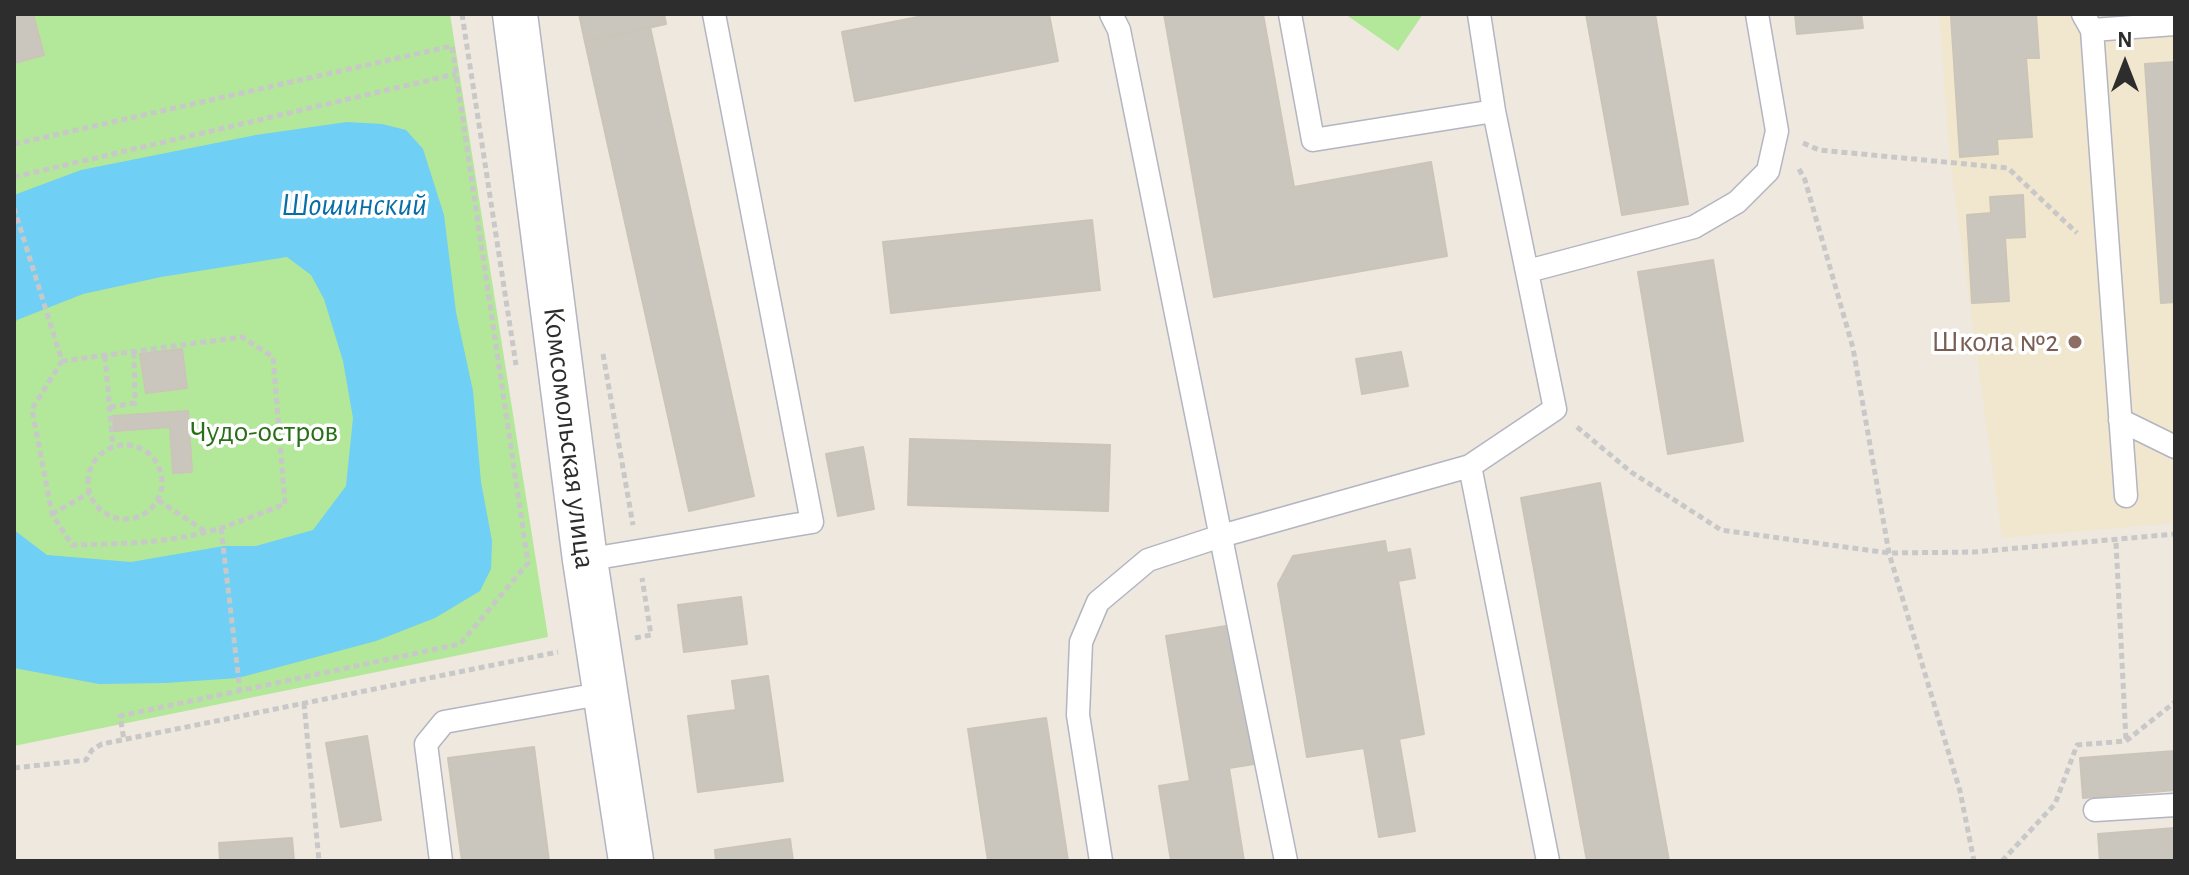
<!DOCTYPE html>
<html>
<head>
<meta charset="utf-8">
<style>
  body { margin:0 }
  #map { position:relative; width:2189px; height:875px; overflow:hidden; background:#efe8df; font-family:"Alegreya Sans",sans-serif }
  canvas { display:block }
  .frame { position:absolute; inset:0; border:16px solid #2d2d2d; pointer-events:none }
  .north { position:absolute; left:2085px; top:24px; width:80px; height:80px; -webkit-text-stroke:6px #fff; paint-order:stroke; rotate:0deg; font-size:22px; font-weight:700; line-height:32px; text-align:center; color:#2d2d2d }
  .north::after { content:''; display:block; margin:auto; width:28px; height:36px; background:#2d2d2d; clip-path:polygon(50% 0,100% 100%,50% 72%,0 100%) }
</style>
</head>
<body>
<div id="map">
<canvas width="2189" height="875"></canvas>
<div class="frame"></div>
<div class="north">N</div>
</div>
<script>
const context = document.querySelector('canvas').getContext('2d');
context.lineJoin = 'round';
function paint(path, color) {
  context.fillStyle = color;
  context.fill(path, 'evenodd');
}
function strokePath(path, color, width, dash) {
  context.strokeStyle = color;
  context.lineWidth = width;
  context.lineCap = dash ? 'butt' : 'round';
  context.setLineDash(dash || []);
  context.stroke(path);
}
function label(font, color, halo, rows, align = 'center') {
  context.font = font + ' "Alegreya Sans",sans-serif';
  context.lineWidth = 7;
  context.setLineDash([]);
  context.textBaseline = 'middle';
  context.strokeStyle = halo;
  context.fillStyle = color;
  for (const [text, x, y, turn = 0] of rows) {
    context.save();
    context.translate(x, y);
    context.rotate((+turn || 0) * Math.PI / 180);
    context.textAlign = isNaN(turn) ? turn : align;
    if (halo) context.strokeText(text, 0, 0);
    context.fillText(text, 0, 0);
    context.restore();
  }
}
paint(new Path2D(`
  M1939 14H2175V523L2002 538 1950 161Z`), '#f1e6ce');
paint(new Path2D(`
  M14 14H450L548 637 14 746Z
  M1345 14H1423L1398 51Z`), '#b3e79a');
paint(new Path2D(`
  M347 122 382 124 406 130 423 149 444 215 456 312 473 391 481 482 492 541 491 569 480 591 435 618 376 641 238 678 165 683 99 684 14 668V530L47 555 131 562 224 546H256L313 530 346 486 353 418 343 361 324 299 311 275 287 257 161 277 83 294 17 320 14 325V195L81 170 256 135Z`), '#6fcff4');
const building = new Path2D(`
  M14 14H33L44 55 14 63Z
  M579 14H664L666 24 585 42Z
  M933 14H1049L1058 61 855 101 842 32Z
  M1164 14H1263L1294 187 1431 162 1447 256 1214 297Z
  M1586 14H1655L1688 204 1622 215Z
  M1795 14H1861L1863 28 1797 34Z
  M1985 14H2036L2039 58H2026L2032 137 1997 139 1998 154 1960 157 1951 16Z
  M650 27 754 496 689 511 585 42Z
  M2175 62V302L2161 303 2145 64Z
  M2023 195 2025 237 2005 238 2009 301 1972 303 1967 215 1991 213 1990 197Z
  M1092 220 1100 290 891 313 883 242Z
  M1713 260 1743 441 1668 454 1638 272Z
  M182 349 187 388 146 393 140 354Z
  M1401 352 1408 386 1362 394 1356 359Z
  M188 411 192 472 173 473 170 427 114 431 113 416Z
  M910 439 1110 445 1108 511 908 505Z
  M863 447 874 509 838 516 826 454Z
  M1600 483 1669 861H1587L1521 498Z
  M1385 541 1387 553 1410 549 1415 578 1398 581 1424 734 1399 739 1415 831 1379 837 1364 748 1307 757 1278 584 1293 556Z
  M741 597 747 644 684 652 678 605Z
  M1232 625 1254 764 1229 768 1244 861H1171L1159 786 1190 781 1166 636Z
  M768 676 783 781 698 792 688 716 736 710 732 681Z
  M1046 718 1068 861H988L968 729Z
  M367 736 381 820 341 827 326 743Z
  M534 747 549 861H462L448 758Z
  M2175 751V790L2083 798 2080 758Z
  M2175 828V861H2100L2098 834Z
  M292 838 294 861H220L219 843Z
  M790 839 793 861H716L715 850Z`);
paint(building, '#cbc6bd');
strokePath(building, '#cbc4b8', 2);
const service = new Path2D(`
  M1111 14 1119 30 1286 861
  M1290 14 1313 140 1494 111
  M2083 14 2092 30 2126 496
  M2092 30 2175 24
  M1528 271 1694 227 1737 202 1768 171 1777 131 1757 14
  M2120 420 2175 447
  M1470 466 1555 409 1494 111 1479 14
  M585 560 812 522 714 14
  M2095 810 2175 805
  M441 861 426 744 444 722 605 693
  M1101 861 1078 715 1081 642 1098 602 1148 560 1221 536 1470 466 1548 861`);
const minor = new Path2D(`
  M515 14 585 560 631 861`);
strokePath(service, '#b3b5c1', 25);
strokePath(minor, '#b3b5c1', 47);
strokePath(new Path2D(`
  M462 14 516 365
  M1803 143 1819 150 2008 168 2077 233
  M14 144 452 46 528 563 460 644 120 716 124 740
  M1799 169 1805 180 1853 348 1889 553 1960 791 1974 861
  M14 177 456 74
  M14 208 62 361 32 409 52 514 72 545C122 544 172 543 221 528 242 521 264 512 285 504L273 357 242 337 62 361
  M603 354 633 525
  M105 356 113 446
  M110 407 135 403 134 352
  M1577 427 1631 472 1721 530 1889 553 1974 552 2175 534
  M88 482a37 37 0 1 1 74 0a37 37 0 1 1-74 0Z
  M158 500 206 532
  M52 514 89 493
  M221 528 240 691
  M2116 543 2126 740
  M635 638 651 635 642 578
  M304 703 319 861
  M14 768 86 760 92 750 102 744 558 652
  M2002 861 2055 804 2077 745 2126 741 2175 702`), '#c8c8c8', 5, [6, 4]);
strokePath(service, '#fff', 22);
strokePath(minor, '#fff', 44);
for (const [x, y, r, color] of [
  [2075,342,8,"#8d6e63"]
]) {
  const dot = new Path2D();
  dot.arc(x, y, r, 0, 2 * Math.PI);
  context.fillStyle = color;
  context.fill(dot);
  strokePath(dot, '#fff', 3);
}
label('30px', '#785e54', '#fff', [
  ["Школа №2",2059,342]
], 'right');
label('30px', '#296f18', '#fff', [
  ["Чудо-остров",264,432]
]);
label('30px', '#2d2d2d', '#fff', [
  ["Комсомольская улица",569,438,83]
]);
label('italic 32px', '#086ea6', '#fff', [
  ["Шошинский",354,205]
]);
</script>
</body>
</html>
